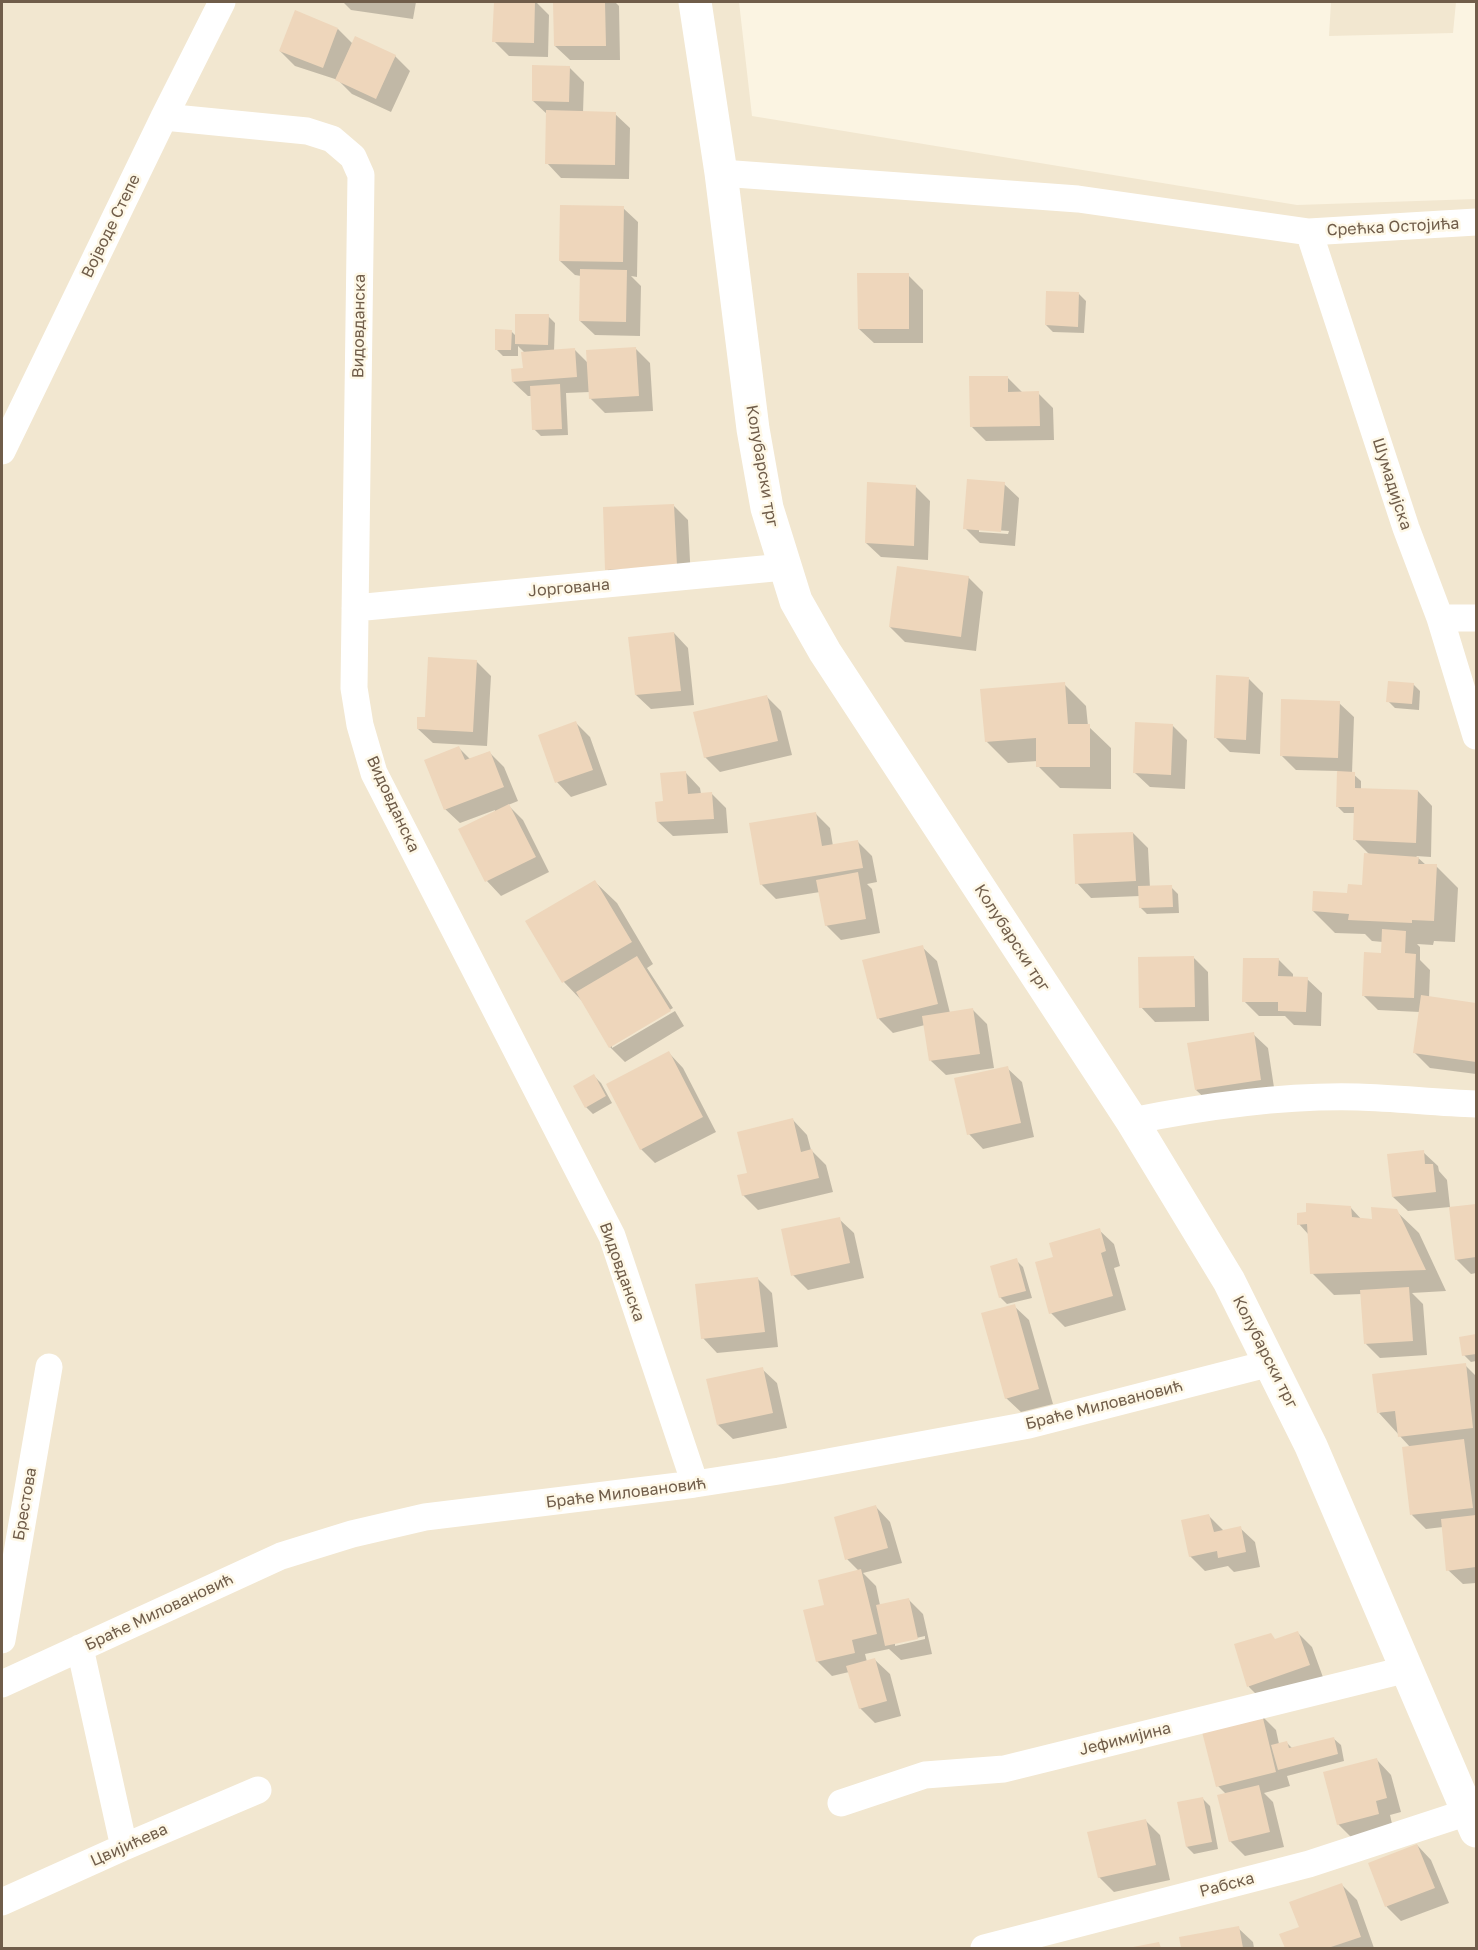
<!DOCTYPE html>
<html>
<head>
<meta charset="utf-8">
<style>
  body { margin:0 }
  #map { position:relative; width:1478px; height:1950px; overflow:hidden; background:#fbf4e2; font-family:"Golos Text",sans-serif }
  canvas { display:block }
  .frame { position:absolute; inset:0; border:3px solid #705d4a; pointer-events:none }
</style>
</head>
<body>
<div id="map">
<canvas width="1478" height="1950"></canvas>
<div class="frame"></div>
</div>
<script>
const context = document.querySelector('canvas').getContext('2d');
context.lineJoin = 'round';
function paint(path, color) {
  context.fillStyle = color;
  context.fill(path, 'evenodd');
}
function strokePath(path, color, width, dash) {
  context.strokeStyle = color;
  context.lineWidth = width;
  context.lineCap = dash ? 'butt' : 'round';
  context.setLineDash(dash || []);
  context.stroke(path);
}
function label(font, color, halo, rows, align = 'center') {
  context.font = font + ' "Golos Text",sans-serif';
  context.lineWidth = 5;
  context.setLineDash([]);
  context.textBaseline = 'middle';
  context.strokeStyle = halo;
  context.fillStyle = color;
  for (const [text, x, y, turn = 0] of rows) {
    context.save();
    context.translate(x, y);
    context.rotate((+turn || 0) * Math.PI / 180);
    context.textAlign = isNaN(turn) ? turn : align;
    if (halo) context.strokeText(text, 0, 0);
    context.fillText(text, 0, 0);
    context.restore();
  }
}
paint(new Path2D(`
  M2 2H739L752 116 1297 205 1476 199V1948H2Z
  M1331 2H1456L1453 33 1329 36Z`), '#f2e7d0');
paint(new Path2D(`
  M343 2H416L413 19 351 10Z
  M495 2H536L549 15 548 57 509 56 494 41Z
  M554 2H615L619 6 620 60H570L555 46Z
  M338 29 353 44 395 56 410 71 391 112 352 94 338 80 295 66 280 51Z
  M569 67 584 82 583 113 615 114 630 128 629 179 561 178 547 163 548 115 533 101Z
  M623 208 638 222 637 277 631 276 641 286 640 336 595 335 580 321 581 276 575 275 560 261Z
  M908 275 923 290V343H874L859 329Z
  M1079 294 1086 301 1084 333 1053 332 1046 325Z
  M548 316 555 323 554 351 574 349 588 363 636 349 650 363 653 411 605 413 590 398V392L566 393 568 435 541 436 534 429 532 396H528L513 382 524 369 525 353 518 346V356H503L496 349 511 331 516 336Z
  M1007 377 1022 392 1038 393 1053 408 1054 440 986 441 972 427Z
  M1004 484 1019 498 1015 546 980 543 965 528ZM979 529 1009 531 1008 534 979 532Z
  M915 486 930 501 928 560 881 557 866 543Z
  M673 505 688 520 691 581 622 584 607 569Z
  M968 577 983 592 976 651 905 642 890 627Z
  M674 633 688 648 694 705 651 709 636 695Z
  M476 661 491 676 487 746 433 743 418 729Z
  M1249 679 1263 693 1260 754 1230 752 1215 737Z
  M1064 684 1086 706 1088 726 1111 748V789L1060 788 1038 766V761L1008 763 986 741Z
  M1413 684 1420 691 1419 710 1395 708 1388 701Z
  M767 697 781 711 792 755 720 772 705 757Z
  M1339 703 1354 717 1352 773 1361 781V789L1418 791 1432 806 1431 857 1416 856 1426 865 1436 866 1458 888 1455 942 1434 941 1433 945 1417 944 1420 947V960L1430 970 1429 998 1476 1005V1074L1430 1068 1415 1053 1420 1012 1378 1010 1363 995 1382 954 1383 942 1372 941 1365 934 1335 933 1313 911 1364 886 1370 855 1355 840V813H1344L1337 806 1338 771 1296 770 1281 755Z
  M576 723 590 737 607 785 571 797 557 782Z
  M1172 725 1187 740 1185 789 1150 787 1135 773Z
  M459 748 470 759 489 752 504 767 518 801 508 805 523 820 549 872 501 896 487 881 495 810 460 823 445 809Z
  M686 773 700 788 701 794 711 793 726 808 728 833 673 836 658 822 664 802Z
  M816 814 830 828 833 846 858 842 872 856 877 882 867 884 872 889 880 933 841 940 826 925 820 892 776 899 761 884Z
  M1133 833 1148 848 1150 888 1171 887 1178 894 1179 913 1147 914 1140 907V896L1091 898 1077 883Z
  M595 882 617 903 653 964 647 968 673 1008 612 1044V1048L675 1011 684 1026 625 1062 610 1047 584 1003 564 982 527 921Z
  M922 947 937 961 950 1013 972 1009 987 1024 994 1068 946 1075 931 1061 925 1025 893 1033 879 1019 864 961Z
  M1193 957 1208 972 1209 1021 1155 1022 1141 1007Z
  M1278 959 1293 974V978L1307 979 1322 993 1321 1026 1294 1025 1285 1016H1259L1244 1001Z
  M1253 1034 1268 1048 1275 1094 1211 1104 1196 1090Z
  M669 1053 683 1068 716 1132 655 1163 641 1149Z
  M1007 1068 1022 1082 1034 1137 983 1149 969 1134Z
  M594 1076 601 1083 612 1103 593 1114 586 1107Z
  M793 1120 807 1135 811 1150 826 1165 833 1192 758 1210 743 1195 749 1174Z
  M1423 1152 1438 1166 1439 1171 1447 1180 1450 1207 1408 1211 1393 1197Z
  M1476 1206V1273L1471 1274 1456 1259 1451 1209Z
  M1351 1208 1362 1220 1374 1221 1396 1211 1419 1233 1446 1291 1412 1293 1423 1304 1427 1355 1380 1358 1366 1344 1362 1294 1334 1295 1312 1273 1309 1235 1299 1224Z
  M839 1219 854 1233 864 1278 808 1290 793 1275Z
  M1099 1230 1114 1244 1120 1266 1114 1268 1126 1310 1065 1327 1051 1313 1054 1258Z
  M1016 1260 1023 1267 1032 1298 1007 1304 1000 1297Z
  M758 1279 772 1293 778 1347 717 1353 703 1338Z
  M1014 1306 1029 1320 1053 1404 1021 1412 1006 1398Z
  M1476 1336V1361L1471 1362 1464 1355 1461 1338Z
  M1465 1365 1476 1376V1583L1463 1584 1448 1570 1443 1527 1426 1529 1412 1515 1410 1447 1379 1413Z
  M762 1369 777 1383 787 1428 733 1439 718 1425Z
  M876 1507 890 1522 902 1563 863 1573 876 1586 880 1605 909 1600 923 1614 932 1654 901 1660 889 1649 865 1654 867 1662 875 1660 890 1674 901 1716 875 1723 860 1708 849 1672 832 1676 817 1661 826 1606 859 1571 847 1559ZM925 1636V1639L895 1646V1643Z
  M1209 1516 1224 1531 1240 1528 1255 1542 1260 1567 1234 1572 1228 1566 1205 1571 1190 1556Z
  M1298 1633 1312 1647 1324 1680 1263 1701 1249 1687 1236 1645 1276 1640Z
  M1261 1715 1276 1730 1279 1744 1287 1743 1293 1749 1334 1739 1341 1745 1344 1761 1287 1776 1290 1786 1264 1793 1273 1802 1284 1847 1245 1856 1230 1841 1226 1794 1218 1786Z
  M1377 1760 1391 1775 1401 1812 1390 1815 1393 1828 1353 1839 1338 1824Z
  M1203 1799 1210 1806 1218 1849 1194 1854 1187 1847Z
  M1145 1820 1160 1835 1170 1880 1114 1892 1099 1877Z
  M1417 1845 1431 1860 1449 1903 1401 1921 1387 1907 1370 1864Z
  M1342 1885 1357 1900 1374 1948H1286L1281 1935 1301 1928Z
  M1238 1928 1253 1942 1254 1948H1182L1180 1938Z`), '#0003');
paint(new Path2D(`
  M494 2H535L534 43 492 42Z
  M553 2H605L606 46H554Z
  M295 10 338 28 323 68 279 51Z
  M355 36 396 55 376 99 335 80Z
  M532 65 570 66 569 102 532 101Z
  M546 110 616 112 615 165 545 164Z
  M560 205 624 206 623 262 559 261Z
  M580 269 627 270 626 322 579 321Z
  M857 273H909V329H858Z
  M1046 291 1079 292 1078 327 1045 325Z
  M515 314H549L548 345 515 344Z
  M495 329 512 330 511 350H495Z
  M636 347 639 396 589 399 586 350Z
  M575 348 577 377 512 382 511 369 523 368 521 352Z
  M969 376H1008V392L1039 391 1040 426 970 427Z
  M560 384 562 429 532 430 530 386Z
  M967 479 1005 482 1001 532 963 529Z
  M867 482 916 485 914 546 865 543Z
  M674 504 677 566 605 570 603 507Z
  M897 566 969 576 961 637 889 627Z
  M674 632 681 691 635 695 628 637Z
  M428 657 477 660 473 732 417 729V717H425Z
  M1216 675 1249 677 1246 740 1214 738Z
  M1388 681 1414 683 1412 704 1386 702Z
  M1065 682 1068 724H1090V767H1036V738L985 742 980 689Z
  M767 695 778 741 704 758 693 712Z
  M1281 699 1340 701 1338 758 1280 756Z
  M576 721 593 770 555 783 538 735Z
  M1135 722 1173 724 1171 775 1133 773Z
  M459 746 465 760 490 751 504 787 444 810 424 760Z
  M686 771 688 794 712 792 714 819 657 822 655 802 663 801 660 773Z
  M1337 771 1355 772V788L1418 790 1416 843 1353 840 1354 807H1336Z
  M509 804 536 857 485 882 458 829Z
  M816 812 822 846 858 840 863 868 760 885 749 823Z
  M1133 832 1136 881 1075 884 1073 834Z
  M1364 853 1419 857 1418 864H1437L1434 921 1412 920V923L1348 920 1349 914 1312 911 1313 891 1347 893 1348 884 1362 885Z
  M858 872 866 919 825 926 816 880Z
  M595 880 632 942 562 983 525 921Z
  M1172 885 1173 907 1139 908 1138 886Z
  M1382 929 1406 931 1405 953 1416 954 1414 998 1362 996 1364 952 1381 953Z
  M923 945 938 1004 877 1019 862 960Z
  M637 956 671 1011 609 1048 576 992Z
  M1194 956 1195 1007 1139 1008 1138 957Z
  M1243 958H1279L1278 976 1308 977 1306 1012 1278 1011V1002H1242Z
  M1421 995 1476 1003V1062L1413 1053Z
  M973 1008 980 1054 929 1061 922 1016Z
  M1254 1032 1261 1080 1195 1090 1187 1043Z
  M669 1051 703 1117 640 1150 606 1084Z
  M1008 1066 1021 1123 967 1135 954 1078Z
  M594 1074 606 1096 585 1108 573 1086Z
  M793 1118 801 1152 812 1149 819 1178 742 1196 737 1175 747 1173 737 1132Z
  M1424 1150 1425 1164H1433L1436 1192 1392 1197 1387 1154Z
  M1306 1203 1351 1206 1352 1217 1372 1219 1371 1207 1397 1209 1426 1270 1310 1274 1307 1224 1297 1225V1213L1306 1212Z
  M1476 1204V1257L1455 1260 1449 1207Z
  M840 1217 850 1263 791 1276 781 1229Z
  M1100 1228 1106 1251 1101 1253 1113 1296 1049 1314 1035 1262 1053 1257 1049 1243Z
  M1017 1258 1026 1291 999 1298 990 1266Z
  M758 1277 765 1332 701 1339 695 1284Z
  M1409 1287 1413 1341 1364 1344 1360 1290Z
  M1015 1304 1039 1389 1005 1399 981 1313Z
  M1476 1334V1354L1462 1356 1459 1337Z
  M1466 1363 1473 1428 1398 1437 1395 1411 1377 1413 1372 1374Z
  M763 1367 773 1413 717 1425 706 1379Z
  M1464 1439 1473 1508 1410 1515 1402 1447Z
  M876 1505 888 1548 845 1560 834 1517Z
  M1209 1514 1214 1532 1241 1526 1246 1552 1218 1558 1217 1551 1189 1557 1181 1520Z
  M1476 1515V1567L1446 1571 1441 1519Z
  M861 1569 877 1634 852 1640 855 1653 816 1662 803 1610 824 1605 818 1580Z
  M909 1598 918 1639 885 1646 876 1605Z
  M1298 1631 1310 1665 1247 1687 1234 1644 1271 1633 1275 1639Z
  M875 1658 887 1701 859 1709 846 1666Z
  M1262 1714 1276 1772 1216 1787 1201 1728Z
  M1334 1737 1338 1754 1278 1770 1271 1745 1287 1741 1289 1748Z
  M1377 1758 1387 1798 1376 1801 1379 1814 1337 1825 1323 1772Z
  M1259 1785 1270 1832 1229 1842 1217 1795Z
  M1203 1797 1212 1842 1186 1847 1177 1802Z
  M1146 1819 1156 1865 1098 1878 1087 1832Z
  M1417 1844 1435 1888 1385 1907 1368 1863Z
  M1342 1883 1361 1937 1328 1948H1285L1279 1934 1299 1927 1289 1902Z
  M1239 1926 1243 1948H1181L1179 1937Z
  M1159 1942 1161 1948H1133V1947Z`), '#eed6bb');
strokePath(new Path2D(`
  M164 117 307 131 332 139 353 157 361 175 354 688 360 725 374 773 612 1236 695 1484
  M721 173 1078 199 1309 232 1476 222
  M1309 232 1406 528 1440 618 1476 736
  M2 451 164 117 222 2
  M355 608 784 567
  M1440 618H1476
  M1132 1121C1206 1106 1282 1095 1358 1097 1398 1098 1437 1103 1476 1104
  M2 1640 49 1367
  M80 1648 124 1847
  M2 1684 281 1556 352 1534 425 1517 695 1484 779 1471 1029 1425 1271 1363
  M841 1803 925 1775 1004 1769 1408 1669
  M2 1902 124 1847 258 1790
  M984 1948 1309 1864 1468 1812`), '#fff', 27);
strokePath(new Path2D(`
  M695 2 721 173 753 429 767 508 796 601 825 652 1132 1121 1229 1281 1311 1446 1476 1831`), '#fff', 33);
label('16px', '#705d4a', '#fef8e7', [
  ["Војводе Степе",111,226,-64],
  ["Срећка Остојића",1393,227,-3],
  ["Видовданска",359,326,-89],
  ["Колубарски трг",762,466,80],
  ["Шумадијска",1392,484,72],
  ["Јоргована",569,588,-5],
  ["Видовданска",393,804,65],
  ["Колубарски трг",1012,938,57],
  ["Видовданска",622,1272,70],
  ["Колубарски трг",1265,1352,63],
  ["Браће Миловановић",1104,1405,-14],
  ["Браће Миловановић",626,1493,-7],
  ["Брестова",25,1504,-80],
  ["Браће Миловановић",159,1612,-25],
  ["Јефимијина",1125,1739,-14],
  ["Цвијићева",129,1845,-24],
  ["Рабска",1227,1885,-15]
]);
</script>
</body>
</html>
